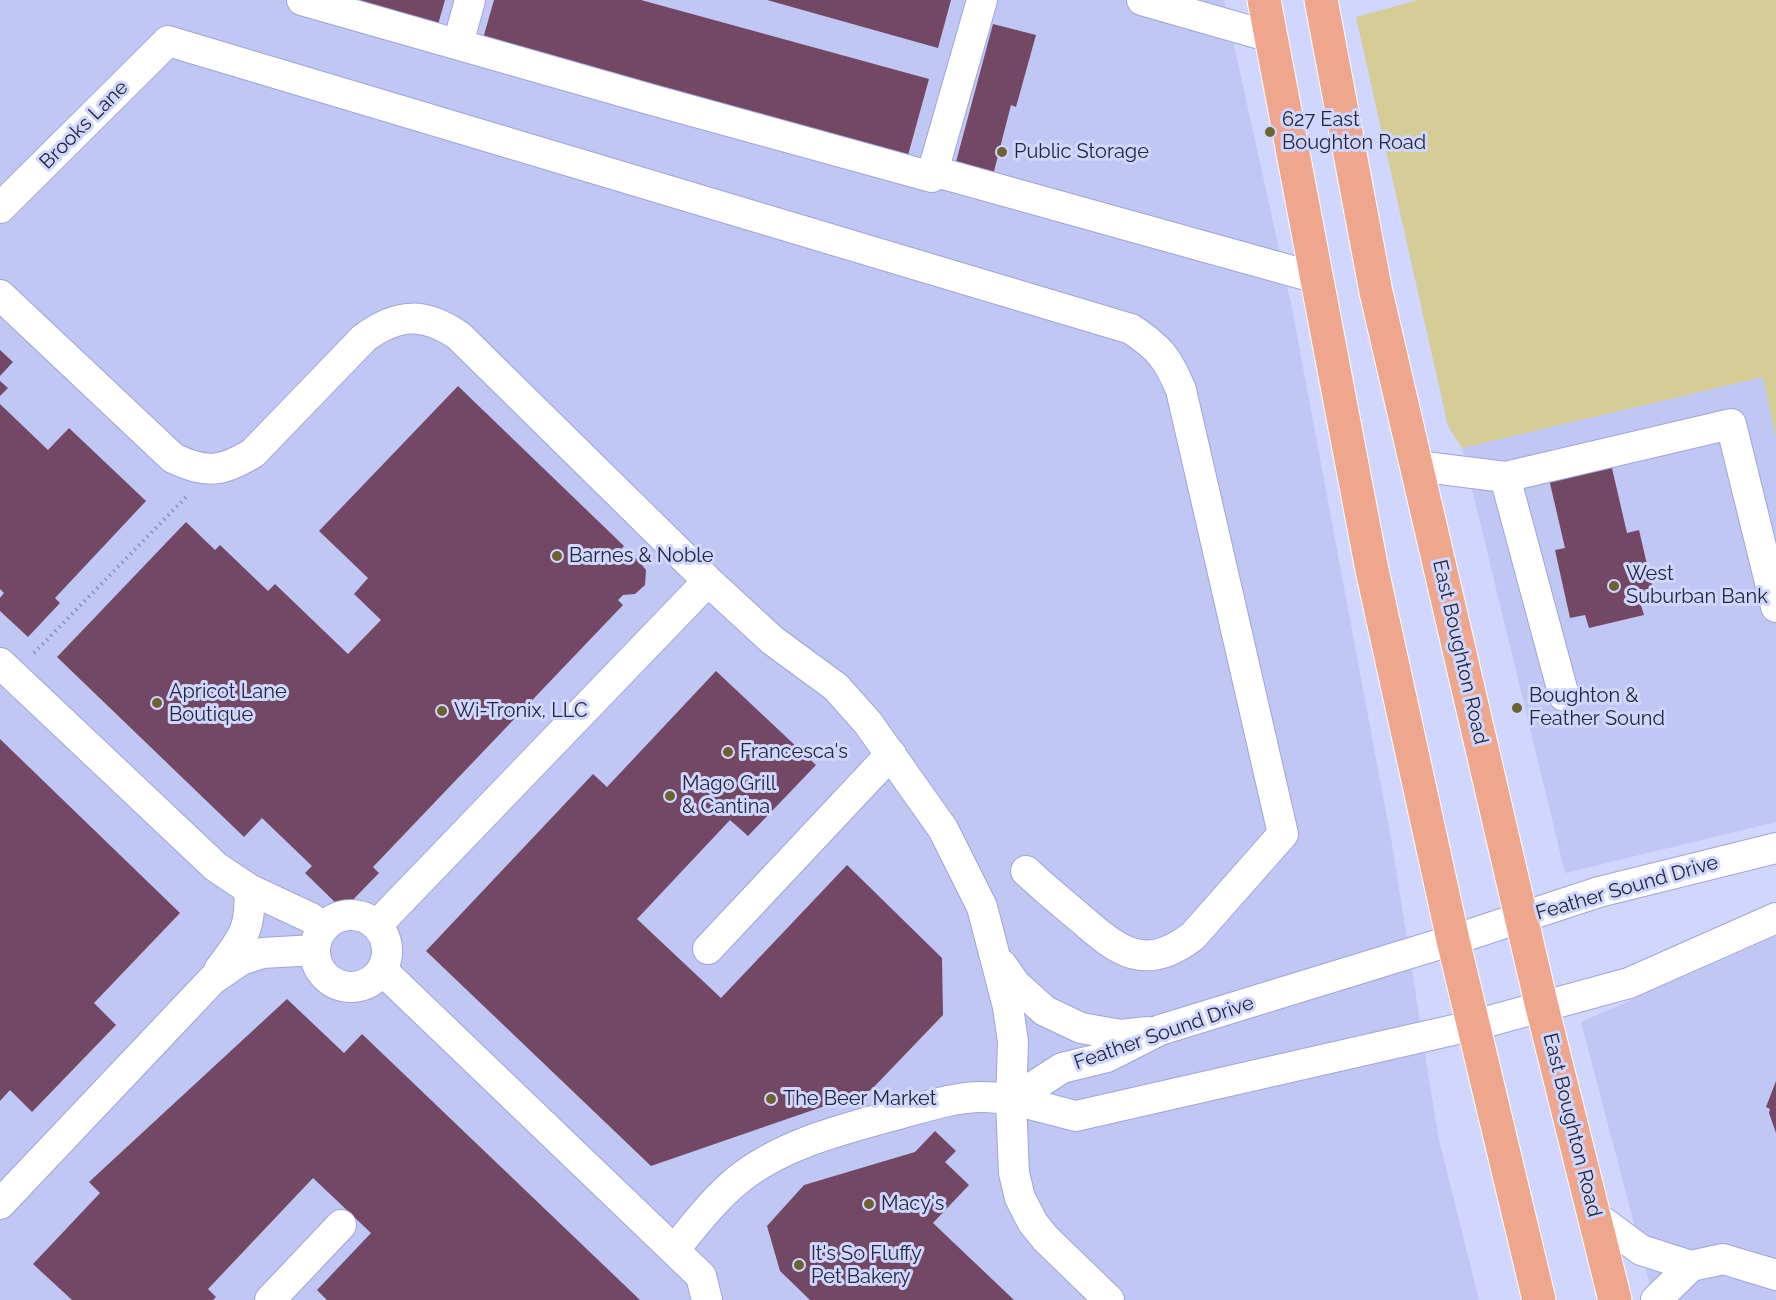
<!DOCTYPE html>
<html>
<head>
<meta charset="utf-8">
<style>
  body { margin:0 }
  canvas { display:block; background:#d0d6fe }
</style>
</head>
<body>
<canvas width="1776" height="1300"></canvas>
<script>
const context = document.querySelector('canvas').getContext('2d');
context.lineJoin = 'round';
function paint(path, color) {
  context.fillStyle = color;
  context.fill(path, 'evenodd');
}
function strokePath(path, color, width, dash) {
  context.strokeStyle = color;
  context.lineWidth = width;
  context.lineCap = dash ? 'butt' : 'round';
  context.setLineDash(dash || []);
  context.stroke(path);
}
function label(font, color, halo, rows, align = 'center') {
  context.font = font + ' Raleway,sans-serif';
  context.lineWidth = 6;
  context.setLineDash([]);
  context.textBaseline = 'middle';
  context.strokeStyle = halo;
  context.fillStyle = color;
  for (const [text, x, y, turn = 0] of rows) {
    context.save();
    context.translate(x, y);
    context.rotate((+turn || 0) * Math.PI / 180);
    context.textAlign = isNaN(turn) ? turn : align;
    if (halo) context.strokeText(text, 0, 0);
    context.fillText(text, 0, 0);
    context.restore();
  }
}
paint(new Path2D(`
  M0 0H1224L1291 303 1392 844 1438 1135 1479 1300H0Z
  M1764 377 1776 437V822L1565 873 1462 448Z
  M1776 936V1300H1654L1581 1022Z`), '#c1c7f4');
paint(new Path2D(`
  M1418 0H1776V437L1763 377 1462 448 1448 426 1356 17Z`), '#d6cc95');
paint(new Path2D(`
  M337 0H445L437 28Z
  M494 0H641L929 79 907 159 482 42Z
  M767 0H951L938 48Z
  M993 24 1036 35 1016 107 1011 105 991 183 953 173Z
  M0 350 13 362 0 376Z
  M0 381 8 388 0 396Z
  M458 386 624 546 617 554 624 561 636 558 646 570 645 585 635 594 623 595 618 600 623 605 373 867 379 873 343 910 305 873 312 866 262 818 244 837 57 657 186 522 215 550 220 545 268 591 275 584 348 654 381 620 354 594 368 578 319 531Z
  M0 404 48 450 69 428 146 501 55 598 60 603 28 637 0 611V598L4 593 0 589Z
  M1611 464 1627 533 1639 530 1655 599 1640 602 1644 615 1589 628 1585 615 1570 618 1555 550 1565 548 1549 479Z
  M716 671 816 765 748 836 730 820 637 919 721 998 847 865 942 958 943 1015 871 1090 651 1166 426 951 593 774 607 787Z
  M0 739 180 913 94 1003 116 1025 32 1112 10 1090 0 1101Z
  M287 999 344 1053 362 1034 640 1300H327L317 1290 371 1233 313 1178 208 1289 216 1297 213 1300H72L33 1264 100 1193 89 1182Z
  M1776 1081V1133L1769 1113 1770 1109 1766 1107Z
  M935 1131 956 1151 945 1162 969 1185 933 1223 1014 1300H810L780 1271 767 1226 804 1185 915 1152Z`), '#724865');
const minor = new Path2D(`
  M302 0 649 99 932 177 933 171
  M982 0 933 171 1317 278
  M1142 0 1271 37
  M458 44 470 0
  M0 208 168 41 1131 329C1160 348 1168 359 1181 390L1283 834 1193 936C1145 973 1119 952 1079 917 1061 902 1043 887 1026 871
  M0 295 173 458C206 474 222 472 253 453L364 338C398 313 424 312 459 336L708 581 772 640 836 687 868 723 943 829 982 907 1008 1007 1013 1042 1011 1101 1014 1173 1020 1198 1033 1223 1045 1238 1109 1300
  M1417 466 1505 477
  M0 663 216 867 249 889 311 918 323 928
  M1564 696 1505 477 1731 424 1776 607
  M315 951a36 36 0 1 1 72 0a36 36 0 1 1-72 0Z
  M377 925 708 581
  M708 949 891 754
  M1002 965 1016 985 1045 1011 1081 1028 1121 1035 1148 1032
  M219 970C242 939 252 929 249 889
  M382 970 701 1276 707 1300
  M1011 1101 1062 1068 1107 1057 1160 1030 1453 940 1599 892 1776 848
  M0 1204 213 979 241 960 262 953 315 950
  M1595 1216 1641 1250 1691 1266 1656 1300
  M674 1250C694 1226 714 1199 739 1179 784 1143 847 1128 902 1113 928 1106 955 1097 982 1097 1013 1097 1046 1109 1076 1116L1475 1025 1629 983 1776 918
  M1691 1266 1723 1259 1776 1275
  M270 1300 341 1225`);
const major = new Path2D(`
  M1264 0 1372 570 1453 940 1539 1300
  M1321 0 1376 292 1542 1007 1615 1300`);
strokePath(minor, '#9fa5d5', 32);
strokePath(major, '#fff', 35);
strokePath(new Path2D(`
  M34 653 188 495`), '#8b90b0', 4, [1.5, 4.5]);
strokePath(minor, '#fff', 30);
strokePath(major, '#eea68d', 33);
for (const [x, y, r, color] of [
  [1270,132,6,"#6c632f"],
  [1002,152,6,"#6c632f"],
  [557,556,6,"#6c632f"],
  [1614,586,6,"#6c632f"],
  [157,703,6,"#6c632f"],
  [1517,708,6,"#6c632f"],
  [442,711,6,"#6c632f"],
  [728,752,6,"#6c632f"],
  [670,796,6,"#6c632f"],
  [771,1099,6,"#6c632f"],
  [869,1204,6,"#6c632f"],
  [799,1265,6,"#6c632f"]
]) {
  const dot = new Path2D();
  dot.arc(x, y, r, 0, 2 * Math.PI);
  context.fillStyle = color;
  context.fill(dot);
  strokePath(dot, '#d0d6fe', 2);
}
label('20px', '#242639', '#d0d6fe', [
  ["627 East",1282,120],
  ["Boughton Road",1282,143],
  ["Public Storage",1014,152],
  ["Barnes & Noble",569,556],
  ["West",1626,574],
  ["Suburban Bank",1626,597],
  ["Apricot Lane",169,692],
  ["Boutique",169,715],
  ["Boughton &",1529,696],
  ["Feather Sound",1529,719],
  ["Wi-Tronix, LLC",454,711],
  ["Francesca's",740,752],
  ["Mago Grill",682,784],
  ["& Cantina",682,807],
  ["The Beer Market",783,1099],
  ["Macy's",881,1204],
  ["It's So Fluffy",811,1254],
  ["Pet Bakery",811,1277]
], 'left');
label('20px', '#242639', '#d0d6fe', [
  ["Brooks Lane",84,125,-45],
  ["East Boughton Road",1460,652,77],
  ["Feather Sound Drive",1627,888,-16],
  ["Feather Sound Drive",1164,1033,-19],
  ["East Boughton Road",1572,1125,76]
]);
</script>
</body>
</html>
